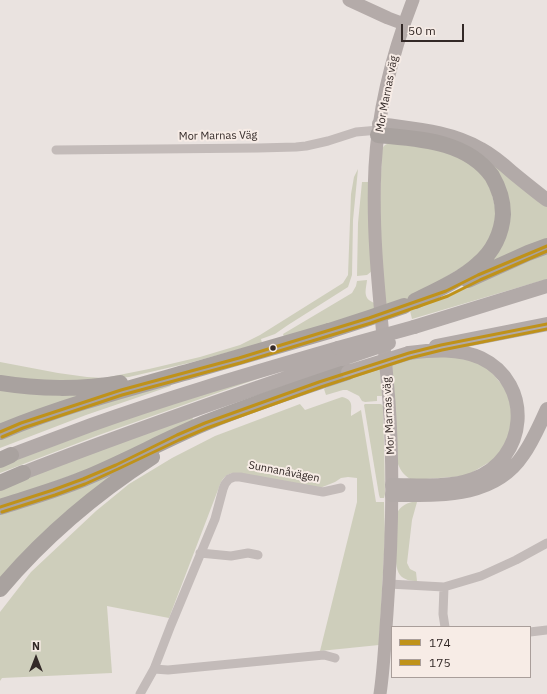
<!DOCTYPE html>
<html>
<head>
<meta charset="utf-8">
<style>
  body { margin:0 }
  #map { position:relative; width:547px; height:694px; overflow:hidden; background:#eae3e0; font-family:"IBM Plex Sans",sans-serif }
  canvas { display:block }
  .legend { position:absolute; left:391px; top:626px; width:140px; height:52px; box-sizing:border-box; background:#f7ece6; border:1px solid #a99e9a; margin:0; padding:5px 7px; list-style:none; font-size:12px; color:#332927 }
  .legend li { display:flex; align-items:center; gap:8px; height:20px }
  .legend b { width:20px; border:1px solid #a99e9a }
  .north { position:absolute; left:16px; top:638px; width:40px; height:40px; -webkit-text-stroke:3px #f7ece6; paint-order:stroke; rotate:0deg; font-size:11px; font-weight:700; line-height:16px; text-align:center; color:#332927 }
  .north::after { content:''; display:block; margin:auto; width:14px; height:18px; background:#332927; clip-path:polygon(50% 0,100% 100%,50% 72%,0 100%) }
  .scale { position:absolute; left:401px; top:24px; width:63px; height:18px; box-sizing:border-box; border:2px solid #332927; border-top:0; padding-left:5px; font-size:12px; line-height:14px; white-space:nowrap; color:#332927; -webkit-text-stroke:3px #f7ece6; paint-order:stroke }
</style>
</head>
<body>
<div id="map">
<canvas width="547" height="694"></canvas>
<ul class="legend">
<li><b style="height:5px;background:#bf921a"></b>174</li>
<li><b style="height:5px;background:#bf921a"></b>175</li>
</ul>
<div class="north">N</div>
<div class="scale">50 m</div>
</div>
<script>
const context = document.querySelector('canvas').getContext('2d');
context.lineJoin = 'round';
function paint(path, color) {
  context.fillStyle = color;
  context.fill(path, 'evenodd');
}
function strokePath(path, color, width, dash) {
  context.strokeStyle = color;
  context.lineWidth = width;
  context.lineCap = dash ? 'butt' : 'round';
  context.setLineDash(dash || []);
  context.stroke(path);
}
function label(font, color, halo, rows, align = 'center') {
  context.font = font + ' "IBM Plex Sans",sans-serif';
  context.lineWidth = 4;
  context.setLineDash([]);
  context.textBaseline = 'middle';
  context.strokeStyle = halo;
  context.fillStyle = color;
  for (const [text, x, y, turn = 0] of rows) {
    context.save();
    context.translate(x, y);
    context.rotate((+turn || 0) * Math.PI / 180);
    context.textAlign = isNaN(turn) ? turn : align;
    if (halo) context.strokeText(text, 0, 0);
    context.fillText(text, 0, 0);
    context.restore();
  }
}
paint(new Path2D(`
  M389 143 453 151 488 177 498 220 483 254 417 295 385 307 379 230 382 148 385 145Z
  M472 148 547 204V241L480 270 507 201Z
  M358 169 353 220 352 275 348 287 288 325 275 334 261 339 262 343 189 363 129 377 72 383 0 378V362L58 373 87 377 104 378 149 369 200 357 240 345 260 335 343 283 348 275 351 194 354 177Z
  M362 182H369L372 271 367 275 357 276 358 223Z
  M547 250V279L412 319 410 311 431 302 496 271Z
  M367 280C366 290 362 299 375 303L376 310 284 337 283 334 352 293 356 286 357 281Z
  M457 355 487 367 509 393 513 427 498 457 466 476 412 480C405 476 401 472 398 464L391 364 410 358Z
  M303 363 217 393 99 435 0 473V463L86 431Z
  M380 368 382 396H377V401L365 402 362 401 359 396 347 390H343L326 395 324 389 341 380Z
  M169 382 171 386 86 415 0 448V436Z
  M0 388 110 389 0 428Z
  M342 397C354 400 351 406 351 416L361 410 376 502H384L385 536 379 645 320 651 357 502V478L348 477 341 478 335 482 320 488 233 473C227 474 224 477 221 482L169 618 107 606 112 673 2 678 0 681V612L31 572 96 511 129 484 172 458 215 436 300 404 305 410Z
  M365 404H381L383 406 384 442 385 494 384 498H380L379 495 364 405Z
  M192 415 193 420 117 459 0 501V489L69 461Z
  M144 454 0 579V510Z
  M412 502H417L412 520 407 563 410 569 416 572 417 581C411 581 404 580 400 575 392 565 397 526 397 513 401 506 405 504 412 502Z`), '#cecebb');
strokePath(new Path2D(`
  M56 150 258 148 296 147 306 146 328 141 356 132 379 130
  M200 553 231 556 248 553 258 555
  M389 584 444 587 481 576 516 560 547 543
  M444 587 443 614 445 627
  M530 632 547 630
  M154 669 168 670 324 655 335 658
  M140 694 154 669 171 625 215 519 223 489 225 484 229 479 234 477H240L323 492 341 488`), '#c3bbb9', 9);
strokePath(new Path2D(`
  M349 0 388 18 404 24
  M380 694C384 667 385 640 387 613 392 543 394 473 389 402 383 324 371 246 375 167 378 109 392 54 413 0`), '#b4aba9', 13);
strokePath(new Path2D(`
  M379 124C414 129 450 131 481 149 492 155 503 164 513 173 524 182 535 191 547 200
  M414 327 547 286
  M436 346 547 324
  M11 455C38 445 64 435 91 425 172 396 256 372 338 348
  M23 473C128 432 235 395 342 359
  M392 485C419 485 448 488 473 479 528 460 534 383 481 358 459 348 432 350 409 353
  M392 495C438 495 494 499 523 455 533 441 540 424 547 409`), '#b2aaa8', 14);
strokePath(new Path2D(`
  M378 135C418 139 466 140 492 176 499 188 503 200 503 214 502 233 493 252 478 264 462 279 435 291 415 301
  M468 280 528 253 547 246
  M0 383C37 389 82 390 120 383
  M0 432C62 406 127 389 191 371 237 358 283 344 329 331
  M0 460 11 455
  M0 483 23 473
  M0 507C28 498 56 490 83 479 125 462 164 440 205 423 252 404 300 388 348 372
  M0 589C44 537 96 493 152 457`), '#a9a29f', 16);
strokePath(new Path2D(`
  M338 348 414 327
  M342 359 389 343
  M348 372 409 353`), '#b2aaa8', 14);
strokePath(new Path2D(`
  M329 331 369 318 404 306`), '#a9a29f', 16);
strokePath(new Path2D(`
  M0 432 21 423 121 390 239 358 369 318 446 291 478 275 547 246
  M0 507 53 490 83 479 116 465 177 435 205 423 319 382 409 353 441 345 547 324`), '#bf921a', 3);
strokePath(new Path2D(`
  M2 437 23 428 122 395 240 363 371 323 448 296 480 280 547 251
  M2 512 55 495 85 484 118 469 179 440 207 428 321 387 410 358 442 350 547 329`), '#bf921a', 3);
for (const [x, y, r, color] of [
  [273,348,3.5,"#332927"]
]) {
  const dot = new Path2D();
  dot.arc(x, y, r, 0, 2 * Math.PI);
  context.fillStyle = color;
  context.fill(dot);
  strokePath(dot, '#f7ece6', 1.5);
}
label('11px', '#332927', '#f7ece6', [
  ["Mor Marnas väg",387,94,-79],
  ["Mor Marnas Väg",218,136,-1],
  ["Mor Marnas väg",389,416,-93],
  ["Sunnanåvägen",284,472,11]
]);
</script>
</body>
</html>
